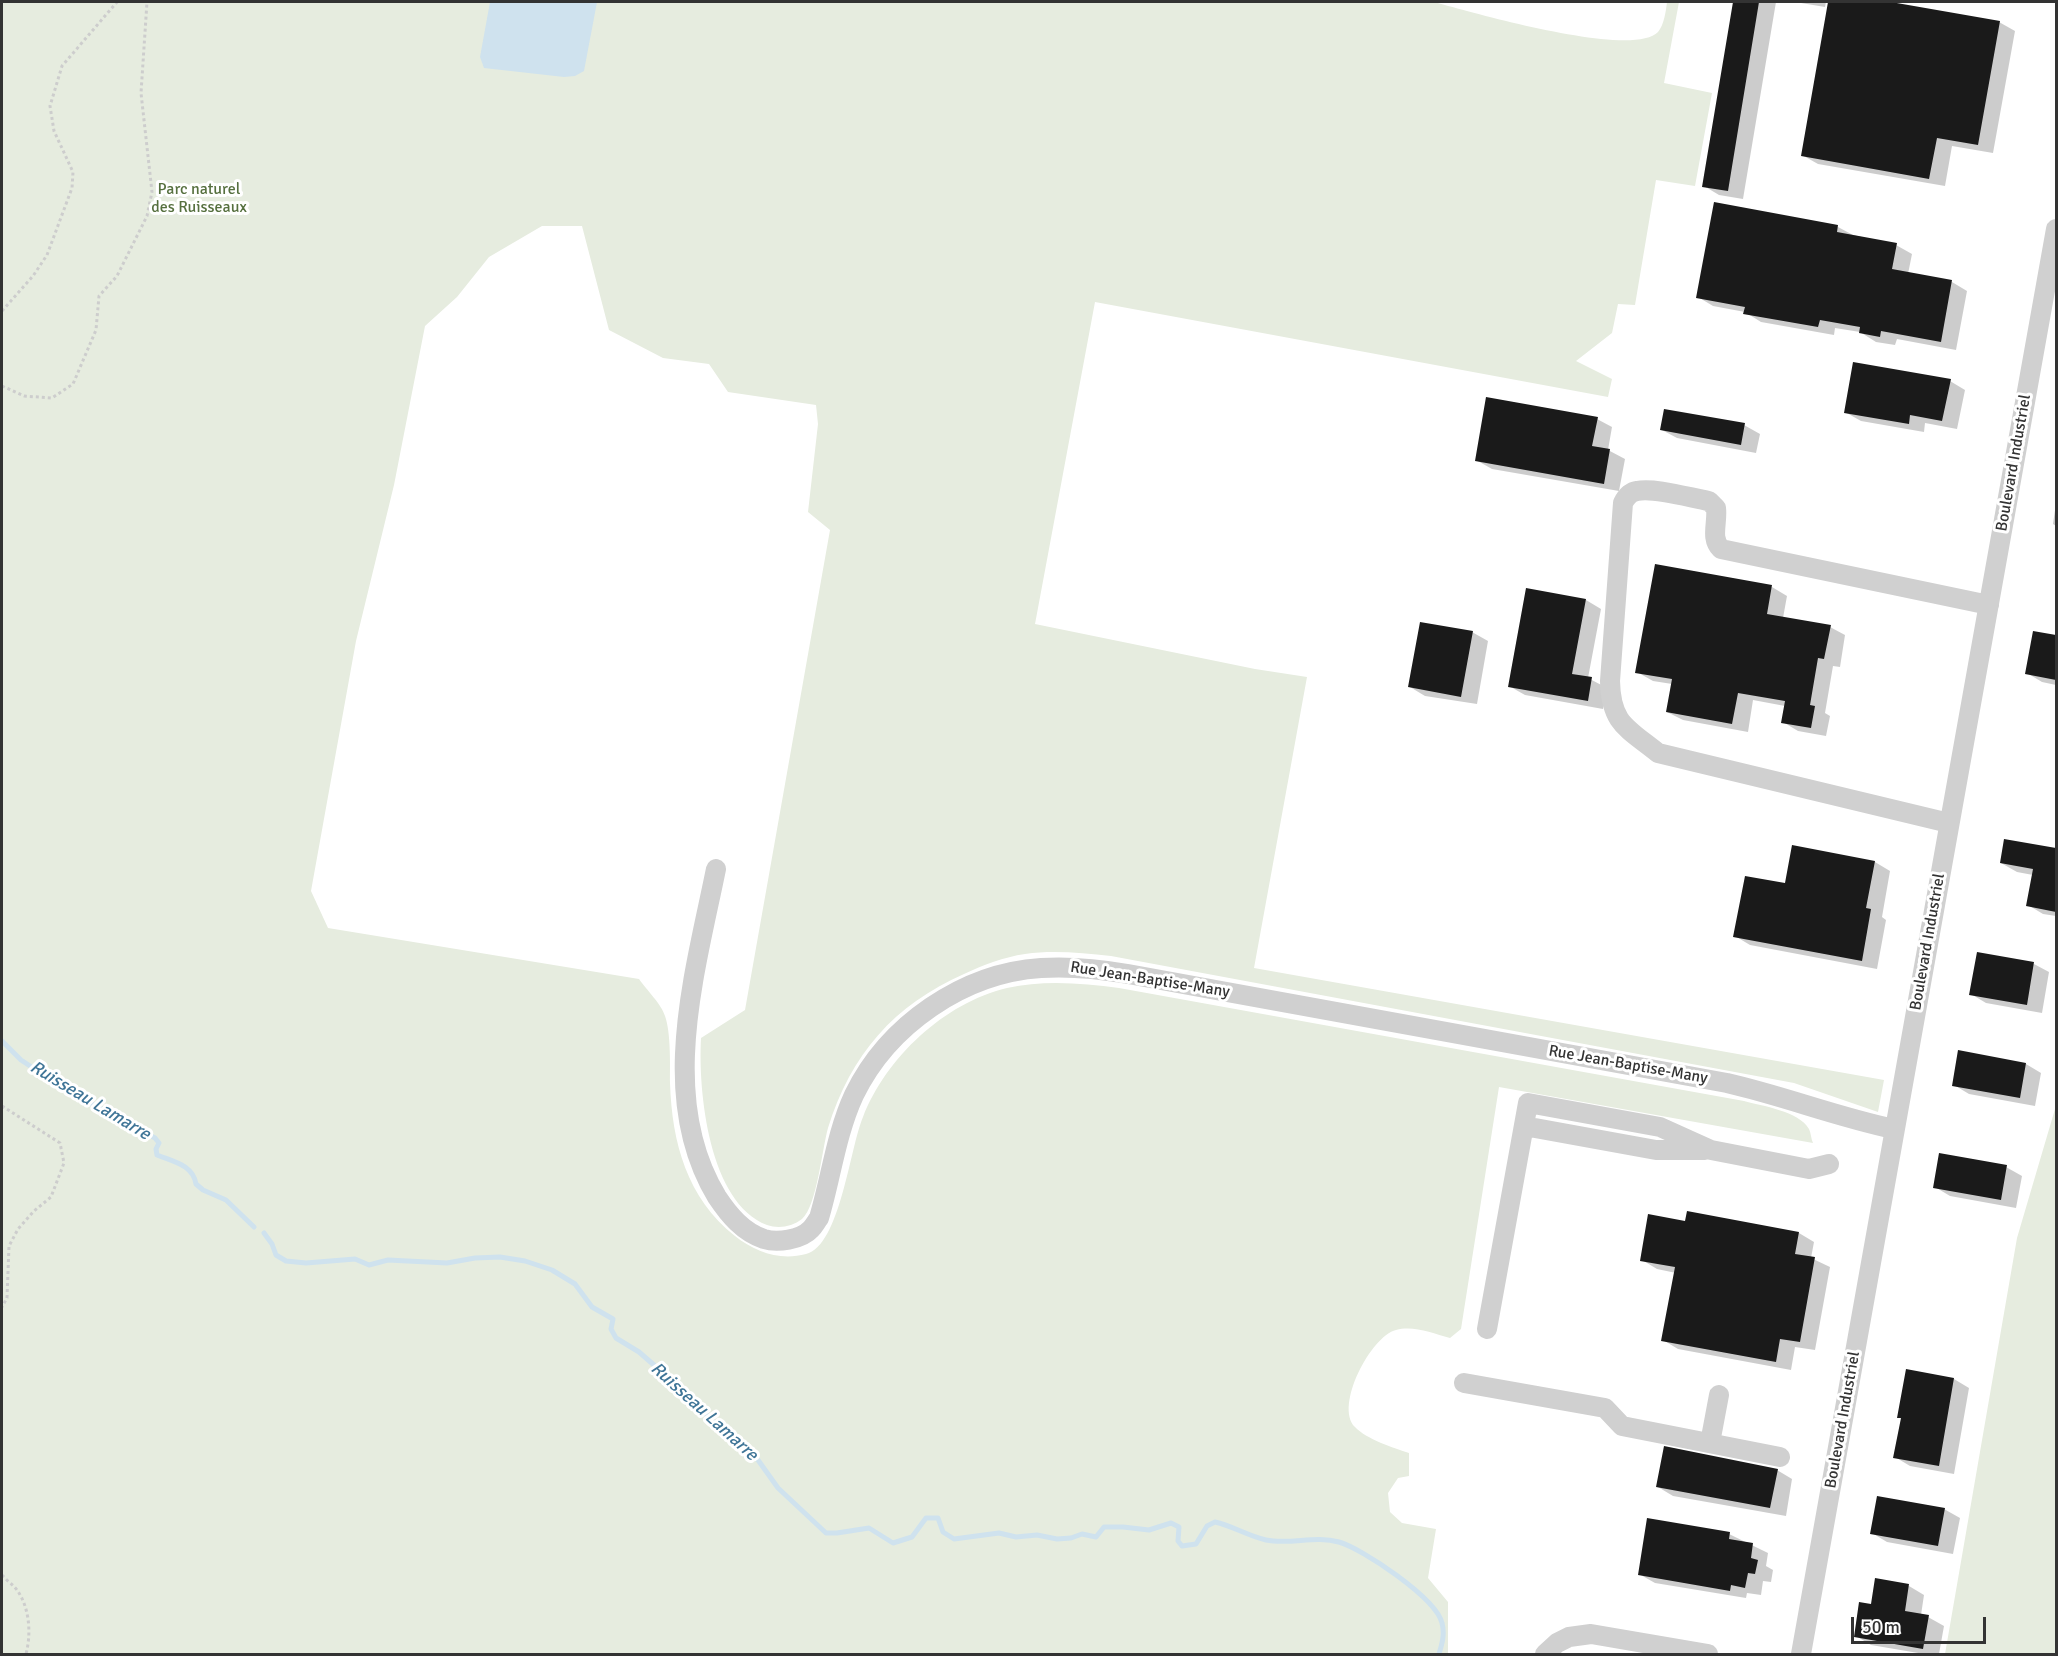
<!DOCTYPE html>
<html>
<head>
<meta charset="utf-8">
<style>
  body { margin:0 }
  #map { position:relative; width:2058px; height:1656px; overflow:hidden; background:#fff; font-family:Signika,sans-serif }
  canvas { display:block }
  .frame { position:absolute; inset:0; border:3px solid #333; pointer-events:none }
  .scale { position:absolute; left:1851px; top:1617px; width:135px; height:27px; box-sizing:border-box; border:3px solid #333; border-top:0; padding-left:8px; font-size:18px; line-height:21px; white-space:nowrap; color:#333; -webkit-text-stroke:4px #fff; paint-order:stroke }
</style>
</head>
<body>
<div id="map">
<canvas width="2058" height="1656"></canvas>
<div class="frame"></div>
<div class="scale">50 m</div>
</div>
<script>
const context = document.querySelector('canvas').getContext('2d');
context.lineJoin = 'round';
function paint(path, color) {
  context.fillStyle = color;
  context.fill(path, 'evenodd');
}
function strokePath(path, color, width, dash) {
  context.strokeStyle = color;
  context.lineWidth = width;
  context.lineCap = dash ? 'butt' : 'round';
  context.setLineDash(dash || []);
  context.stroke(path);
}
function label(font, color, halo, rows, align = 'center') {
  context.font = font + ' Signika,sans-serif';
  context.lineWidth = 6;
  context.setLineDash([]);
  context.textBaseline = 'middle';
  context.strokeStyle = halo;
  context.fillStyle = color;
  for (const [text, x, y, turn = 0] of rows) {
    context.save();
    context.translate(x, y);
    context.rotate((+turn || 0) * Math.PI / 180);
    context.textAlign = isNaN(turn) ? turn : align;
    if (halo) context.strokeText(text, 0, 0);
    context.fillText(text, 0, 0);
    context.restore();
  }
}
paint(new Path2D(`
  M2 2H1434C1471 12 1632 59 1658 32 1664 25 1666 11 1667 2H1679L1664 83 1712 93 1695 186 1656 180 1635 305 1618 304 1612 333 1576 361 1612 379 1608 397 1095 302 1035 624 1255 669 1307 677 1254 968 1884 1080 1878 1112 1794 1083 1111 956C1082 953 1053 950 1025 954 1004 957 983 965 964 974 894 1005 851 1054 828 1128 822 1149 817 1206 802 1219 792 1227 778 1229 767 1225 709 1203 698 1092 701 1038L745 1010 830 530 808 512 818 424 816 405 728 392 709 364 663 358 609 330 582 226H542L489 257 457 297 425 326 394 485 356 641 311 891 328 928 639 979C646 989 662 1005 665 1016 671 1033 670 1065 670 1083 672 1143 687 1198 735 1236 755 1252 780 1261 806 1254 840 1246 850 1147 863 1117 886 1058 944 1003 1007 988 1043 980 1082 983 1119 988L1744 1101C1762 1106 1799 1111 1809 1129 1811 1133 1811 1139 1813 1143L1499 1087 1461 1329 1450 1338C1432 1333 1413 1325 1396 1330 1371 1336 1334 1406 1355 1427 1366 1439 1394 1448 1409 1453V1476L1398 1478 1388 1493 1390 1512 1402 1523 1436 1529 1428 1578 1448 1602V1654H2Z
  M2055 1109 2056 1654H1945L2017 1238Z`), '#e6ecdf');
paint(new Path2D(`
  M490 2H597L584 71 575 76 564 77 484 68 480 57Z`), '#cfe2ee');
paint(new Path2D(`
  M1735 2H1776L1743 199 1719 195 1704 186Z
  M1795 2H1826L1825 7Z
  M1830 2H1883L1999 22 2015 31 1993 153 1952 146 1945 186 1818 164 1802 155Z
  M1838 227 1853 235 1896 245 1912 254 1908 274 1952 282 1967 291 1956 350 1897 339 1895 345 1876 342 1860 332 1835 328 1834 335 1761 322 1745 312 1713 306 1698 297Z
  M1950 381 1965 390 1957 429 1925 423 1924 432 1861 421 1845 412Z
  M1597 419 1612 427 1608 450 1625 459 1619 491 1492 469 1476 460Z
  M1744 425 1760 434 1756 453 1677 438 1662 430Z
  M2056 503V526L2053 524Z
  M1772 587 1787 596 1783 618 1830 627 1845 635 1840 667 1833 666 1825 713 1830 716 1826 736 1798 731 1783 722 1785 706 1753 700 1748 732 1683 720 1667 712 1672 684 1653 681 1637 672Z
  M1586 600 1601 609 1588 678 1607 688 1603 709 1525 695 1509 686Z
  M1472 632 1488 641 1477 704 1425 696 1410 687Z
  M2034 632 2056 637V685L2042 682 2027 673Z
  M2005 840 2056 850V916L2043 914 2028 905 2033 875 2017 872 2001 863Z
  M1794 847 1875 862 1890 871 1882 917 1886 920 1877 969 1750 945 1735 936 1786 885Z
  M2034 964 2049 972 2042 1013 1986 1003 1971 994Z
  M2026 1064 2041 1073 2035 1106 1969 1094 1954 1085Z
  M2006 1167 2022 1176 2016 1208 1950 1196 1935 1187Z
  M1688 1213 1799 1233 1814 1242 1811 1258 1830 1267 1815 1350 1795 1347 1791 1370 1678 1349 1663 1340 1676 1273 1657 1269 1642 1260 1686 1222Z
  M1907 1371 1954 1379 1969 1388 1954 1474 1910 1466 1895 1457 1902 1419 1898 1417Z
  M1777 1470 1792 1479 1786 1516 1673 1496 1658 1487Z
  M1944 1509 1960 1518 1953 1554 1887 1542 1872 1533Z
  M1729 1534 1768 1553 1766 1566 1773 1570 1771 1582 1763 1581 1761 1595 1747 1593 1746 1598 1655 1583 1639 1574Z
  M1877 1580 1909 1586 1924 1595 1921 1615 1928 1617 1944 1626 1939 1654H1924L1871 1645 1856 1636 1872 1606Z`), '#0003');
strokePath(new Path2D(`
  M2 1041 21 1060 68 1091 155 1138 159 1143 156 1149 157 1155C174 1162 193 1165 196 1184L203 1190 226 1200 254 1227
  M264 1233 272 1244 276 1255 286 1261 306 1263 355 1259 369 1265 388 1260 447 1263 475 1258 500 1257 525 1261 552 1270 575 1284 592 1307 613 1319 611 1329 616 1338 639 1352 677 1385 737 1446 758 1460 778 1488 826 1533H837L869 1528 893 1543 912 1537 926 1518H938L943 1532 954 1539 999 1533 1016 1537 1037 1535 1057 1539 1071 1538 1082 1534 1096 1537 1104 1527H1123L1149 1530 1171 1523 1179 1527 1178 1541 1182 1546 1196 1544 1207 1526 1215 1522C1233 1526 1248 1536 1266 1540 1291 1545 1315 1535 1339 1542 1363 1549 1436 1598 1442 1623 1445 1634 1442 1644 1439 1654`), '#cfe2ee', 5);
paint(new Path2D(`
  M1733 2H1759L1728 191 1702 187Z
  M1828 2H1891L2000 21 1978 145 1937 138 1929 179 1801 156Z
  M1714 202 1838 225 1837 232 1897 243 1892 269 1952 280 1941 342 1881 331 1880 337 1859 333 1860 327 1820 320 1818 327 1743 314 1745 307 1696 298Z
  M1853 362 1951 379 1942 421 1910 415 1909 424 1844 413Z
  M1486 397 1598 417 1592 446 1610 449 1604 484 1475 461Z
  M1664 409 1745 423 1741 445 1660 430Z
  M1655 564 1772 585 1767 614 1831 625 1824 659 1818 658 1810 705 1815 706 1811 728 1781 723 1785 701 1738 693 1732 724 1666 712 1672 679 1635 673Z
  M1526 588 1586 599 1572 674 1592 677 1588 701 1508 687Z
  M1420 622 1473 631 1461 697 1408 687Z
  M2033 631 2056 635V680L2025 674Z
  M2004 839 2056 848V912L2026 906 2033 869 2000 863Z
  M1792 845 1875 861 1866 908 1871 909 1862 961 1733 937 1745 876 1785 883Z
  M1977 952 2034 962 2027 1005 1969 995Z
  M1958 1050 2026 1063 2020 1098 1952 1086Z
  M1939 1153 2007 1165 2001 1200 1933 1188Z
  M1687 1211 1799 1232 1795 1254 1815 1257 1800 1342 1780 1339 1776 1362 1661 1341 1675 1267 1640 1261 1648 1214 1685 1221Z
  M1906 1369 1954 1378 1939 1466 1893 1458 1901 1418H1897Z
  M1664 1446 1778 1469 1770 1508 1656 1487Z
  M1877 1496 1945 1508 1938 1546 1870 1534Z
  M1647 1518 1730 1532 1729 1539 1753 1543 1751 1558 1758 1560 1755 1574 1748 1573 1745 1588 1731 1585 1730 1591 1638 1575Z
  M1875 1578 1909 1584 1905 1611 1929 1615 1923 1649 1854 1637 1859 1602 1871 1604Z`), '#1a1a1a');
strokePath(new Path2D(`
  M2 311 33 276 47 255 72 188 73 172 54 131 50 106 62 66 117 2
  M2 386 24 396 52 398 73 384 96 330 99 296 117 276 147 216 152 192 141 93 147 2
  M2 1106 60 1143 64 1163 51 1197 34 1211 18 1229 9 1246 7 1298 2 1307
  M2 1575C7 1581 15 1586 19 1593 30 1611 31 1635 26 1654`), '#cdcdcd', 3, [3, 3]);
strokePath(new Path2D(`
  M1949 823 1658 753C1627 728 1611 724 1610 681L1623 503C1626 497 1630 492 1637 491 1654 487 1691 498 1709 501L1716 508C1718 523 1710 538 1721 549L1989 605
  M716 869C695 973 657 1099 717 1197 729 1215 743 1232 764 1239 777 1243 801 1240 811 1229 814 1226 816 1222 819 1218 831 1178 836 1134 854 1095 888 1025 963 973 1041 968 1071 966 1099 969 1128 974L1727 1083C1784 1096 1837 1117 1894 1129
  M1524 1126 1656 1150H1705
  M1487 1329 1528 1103 1660 1127 1711 1150 1809 1169 1829 1164
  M1464 1383 1605 1408 1622 1426 1780 1457
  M1710 1443 1719 1395
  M1545 1654 1557 1643 1569 1637 1591 1634 1708 1654
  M1801 1654 2056 229`), '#d0d0d0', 20);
label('16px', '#56703f', '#fff', [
  ["Parc naturel",199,190],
  ["des Ruisseaux",199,208]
]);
label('16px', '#333', '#fff', [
  ["Boulevard Industriel",2014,463,-80],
  ["Boulevard Industriel",1928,942,-80],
  ["Rue Jean-Baptise-Many",1150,980,9],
  ["Rue Jean-Baptise-Many",1628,1065,10],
  ["Boulevard Industriel",1843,1420,-80]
]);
label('italic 18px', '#3f7597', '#fff', [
  ["Ruisseau Lamarre",90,1101,31],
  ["Ruisseau Lamarre",704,1412,42]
]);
</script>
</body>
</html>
